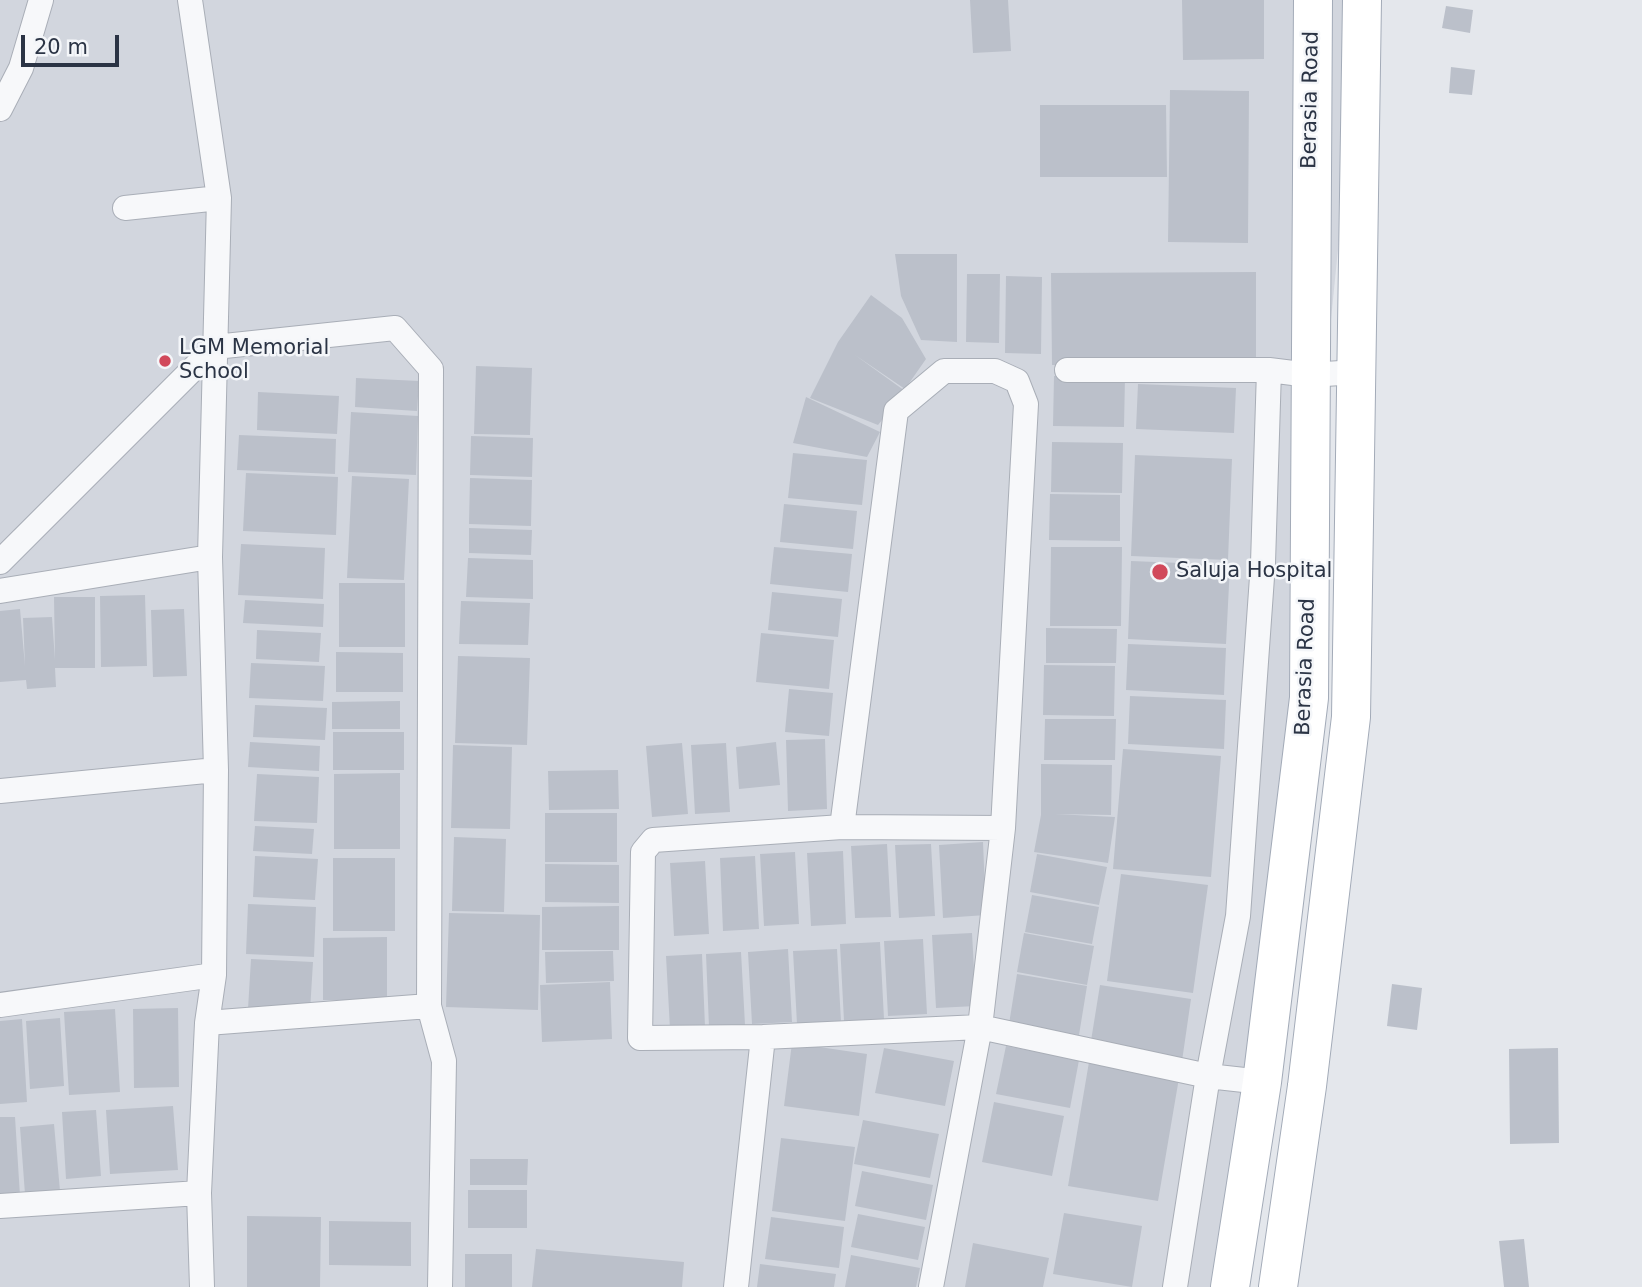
<!DOCTYPE html>
<html>
<head>
<meta charset="utf-8">
<style>
  body { margin:0 }
  #map { position:relative; width:1642px; height:1287px; overflow:hidden; background:#e4e7ec; font-family:"DejaVu Sans",sans-serif }
  canvas { display:block }
  .scale { position:absolute; left:21px; top:35px; width:98px; height:32px; box-sizing:border-box; border:4px solid #2b3445; border-top:0; padding-left:9px; font-size:21px; line-height:24px; white-space:nowrap; color:#2b3445; -webkit-text-stroke:5px #f4f6f9; paint-order:stroke }
</style>
</head>
<body>
<div id="map">
<canvas width="1642" height="1287"></canvas>
<div class="scale">20 m</div>
</div>
<script>
const context = document.querySelector('canvas').getContext('2d');
context.lineJoin = 'round';
function paint(path, color) {
  context.fillStyle = color;
  context.fill(path, 'evenodd');
}
function strokePath(path, color, width, dash) {
  context.strokeStyle = color;
  context.lineWidth = width;
  context.lineCap = dash ? 'butt' : 'round';
  context.setLineDash(dash || []);
  context.stroke(path);
}
function label(font, color, halo, rows, align = 'center') {
  context.font = font + ' "DejaVu Sans",sans-serif';
  context.lineWidth = 5;
  context.setLineDash([]);
  context.textBaseline = 'middle';
  context.strokeStyle = halo;
  context.fillStyle = color;
  for (const [text, x, y, turn = 0] of rows) {
    context.save();
    context.translate(x, y);
    context.rotate((+turn || 0) * Math.PI / 180);
    context.textAlign = isNaN(turn) ? turn : align;
    if (halo) context.strokeText(text, 0, 0);
    context.fillText(text, 0, 0);
    context.restore();
  }
}
paint(new Path2D(`
  M0 0H1363L1234 1287H0Z`), '#d2d6de');
paint(new Path2D(`
  M970 0H1008L1011 51 973 53Z
  M1182 0H1264V59L1183 60Z
  M1446 6 1473 10 1470 33 1442 28Z
  M1451 67 1475 70 1472 95 1449 93Z
  M1170 90 1249 91 1248 243 1168 242Z
  M1040 105H1166L1167 177H1040Z
  M895 254H957V342L921 340 901 296Z
  M1256 272V365H1052L1051 273Z
  M967 274H1000L999 343 966 342Z
  M1006 276 1042 277 1041 354 1005 353Z
  M871 295 902 318 926 359 905 389 855 355 905 391 878 425 810 398 838 342Z
  M476 366 532 368 530 435 474 434Z
  M1054 376 1125 377 1124 427 1053 426Z
  M356 378 419 381 417 411 355 407Z
  M1138 384 1236 388 1234 433 1136 429Z
  M258 392 339 396 337 434 257 430Z
  M806 397 880 432 867 457 793 443Z
  M351 412 418 416 416 475 348 472Z
  M239 435 336 439 335 474 237 470Z
  M471 436 533 438 532 477 470 475Z
  M1052 442 1123 443 1122 493 1051 492Z
  M793 453 867 460 862 505 788 498Z
  M1135 455 1232 459 1228 560 1131 556Z
  M246 473 338 477 336 535 243 531Z
  M352 476 409 479 404 580 347 578Z
  M470 478 532 480 531 526 469 524Z
  M1050 494 1120 495V541L1049 540Z
  M784 504 857 511 853 549 780 542Z
  M469 528 532 530 531 555 469 553Z
  M241 544 325 548 323 599 238 595Z
  M774 547 852 554 848 592 770 584Z
  M1051 547H1122L1121 626H1050Z
  M468 558 533 560V599L466 597Z
  M1131 561 1230 565 1226 644 1128 639Z
  M339 583H405V647H339Z
  M772 592 842 599 838 637 768 630Z
  M145 595 147 666 101 667 100 596Z
  M54 597H95V668H55L56 687 27 689 26 680 0 682V611L20 609 25 666 23 618 52 617 55 660Z
  M245 600 324 604 323 627 243 623Z
  M461 601 530 603 528 645 459 644Z
  M184 609 187 676 153 677 151 610Z
  M1046 628 1117 629 1116 663H1046Z
  M257 630 321 633 319 662 256 659Z
  M761 633 834 640 829 689 756 682Z
  M1128 644 1226 648 1224 695 1126 690Z
  M336 652 403 653V692H336Z
  M458 656 530 658 527 745 455 743Z
  M251 663 325 666 323 701 249 698Z
  M1044 665 1115 666 1114 716 1043 715Z
  M789 689 833 693 829 736 785 732Z
  M1130 696 1226 700 1224 749 1128 744Z
  M400 701V729H332V702Z
  M255 705 327 708 325 740 253 737Z
  M1045 719H1116L1115 760H1044Z
  M333 732H404V770H333Z
  M825 739 827 809 788 811 786 740Z
  M250 742 320 746 319 771 248 767Z
  M776 742 780 785 739 789 736 747Z
  M682 743 688 814 652 817 646 746Z
  M726 743 730 812 695 814 691 745Z
  M453 745 512 747 510 829 451 828Z
  M1123 749 1221 756 1211 877 1113 869Z
  M1041 764 1112 765 1111 815 1055 814 1115 817 1108 863 1034 852 1041 815Z
  M618 770 619 809 549 810 548 771Z
  M400 773V849H334V774Z
  M257 774 319 777 317 823 254 821Z
  M545 813H617V862H545Z
  M255 826 314 829 312 854 253 851Z
  M454 837 506 839 504 912 452 911Z
  M983 842 986 915 943 918 939 845Z
  M887 844 891 917 855 918 851 846Z
  M931 844 935 916 899 918 895 845Z
  M843 851 846 924 811 926 807 853Z
  M795 852 799 924 764 926 760 854Z
  M1037 854 1107 867 1099 905 1030 892Z
  M255 856 318 859 315 900 253 897Z
  M755 856 759 929 723 931 720 858Z
  M333 858H395V931H333Z
  M705 861 709 934 674 936 670 863Z
  M545 864 619 865V903L545 902Z
  M1121 874 1208 885 1193 993 1107 981Z
  M1032 895 1099 907 1092 944 1025 932Z
  M248 904 316 907 314 957 246 954Z
  M619 906V950H542V907Z
  M449 913 540 915 538 1010 446 1007Z
  M972 933 976 1006 936 1008 932 935Z
  M1024 933 1094 946 1087 985 1017 972Z
  M387 937V1000H323V938Z
  M923 939 927 1014 888 1016 884 941Z
  M880 942 884 1019 844 1021 840 944Z
  M788 949 792 1022 752 1024 748 952Z
  M837 949 841 1022 797 1024 793 951Z
  M613 951 614 981 546 983 545 952Z
  M741 952 745 1025 709 1027 706 954Z
  M702 954 705 1027 670 1029 666 956Z
  M251 959 313 962 310 1011 248 1009Z
  M1017 974 1087 986 1079 1035 1009 1024Z
  M610 982 612 1039 542 1042 540 985Z
  M1392 984 1422 988 1417 1030 1387 1026Z
  M1100 985 1191 999 1182 1061 1090 1047Z
  M178 1008 179 1087 134 1088 133 1009Z
  M115 1009 120 1092 69 1095 64 1012Z
  M60 1018 64 1086 30 1089 26 1021Z
  M22 1019 27 1102 0 1104V1021Z
  M792 1043 867 1054 859 1116 784 1106Z
  M1006 1046 1079 1060 1070 1108 996 1094Z
  M884 1048 954 1061 945 1106 875 1093Z
  M1558 1048 1559 1143 1510 1144 1509 1049Z
  M1089 1062 1179 1078 1158 1201 1068 1186Z
  M994 1102 1064 1116 1052 1176 982 1162Z
  M173 1106 178 1170 110 1174 106 1110Z
  M96 1110 101 1176 66 1179 62 1112Z
  M0 1117H15L20 1196 0 1197Z
  M863 1120 939 1134 930 1178 854 1164Z
  M54 1124 60 1191 25 1194 20 1127Z
  M781 1138 855 1147 845 1221 772 1211Z
  M470 1159H528L527 1185H470Z
  M862 1171 933 1185 926 1220 855 1206Z
  M468 1190H527V1228H468Z
  M1064 1213 1142 1226 1132 1287 1053 1274Z
  M858 1214 925 1227 918 1260 851 1247Z
  M247 1216 321 1217 320 1287H247Z
  M771 1217 844 1227 839 1268 765 1259Z
  M329 1221 411 1222V1266L329 1265Z
  M1524 1239 1529 1287H1504L1499 1241Z
  M973 1243 1049 1258 1043 1287H965Z
  M536 1249 684 1262 682 1287H532Z
  M465 1254H512V1287H465Z
  M851 1255 920 1268 916 1287H845Z
  M760 1264 836 1274 834 1287H757Z`), '#bbc0ca');
const minor = new Path2D(`
  M190 0 219 198 210 557 216 770 214 975 207 1023 199 1193 202 1287
  M0 109 21 68 41 0
  M125 208 219 198
  M1067 370H1269L1309 375 1357 372
  M0 562 215 347 395 328 431 369 429 1006 444 1061 440 1287
  M0 591 210 557
  M0 791 216 770
  M842 827 896 411 944 371H995L1017 381 1026 404 1003 828 980 1027 931 1287
  M1003 828 842 827 653 840 643 852 640 1038 763 1037 980 1027 1208 1076 1262 1082
  M0 1005 214 975
  M207 1023 429 1006
  M0 1206 199 1193
  M736 1287 763 1037
  M1175 1287 1208 1076 1238 916 1263 563 1269 370`);
const primary = new Path2D(`
  M1230 1287 1262 1082 1309 698 1313 0
  M1278 1287 1307 1086 1351 717 1362 0`);
strokePath(minor, '#a9aeb7', 26);
strokePath(primary, '#a3abb8', 40);
strokePath(minor, '#f7f8fa', 24);
strokePath(primary, '#fff', 38);
for (const [x, y, r, color] of [
  [165,361,7,"#d1495b"],
  [1160,572,9,"#d1495b"]
]) {
  const dot = new Path2D();
  dot.arc(x, y, r, 0, 2 * Math.PI);
  context.fillStyle = color;
  context.fill(dot);
  strokePath(dot, '#f4f6f9', 2.5);
}
label('21px', '#2b3445', '#f4f6f9', [
  ["Berasia Road",1311,100,-89],
  ["Berasia Road",1306,667,-88]
]);
label('21px', '#2b3445', '#f4f6f9', [
  ["LGM Memorial",179,349],
  ["School",179,373],
  ["Saluja Hospital",1176,572]
], 'left');
</script>
</body>
</html>
